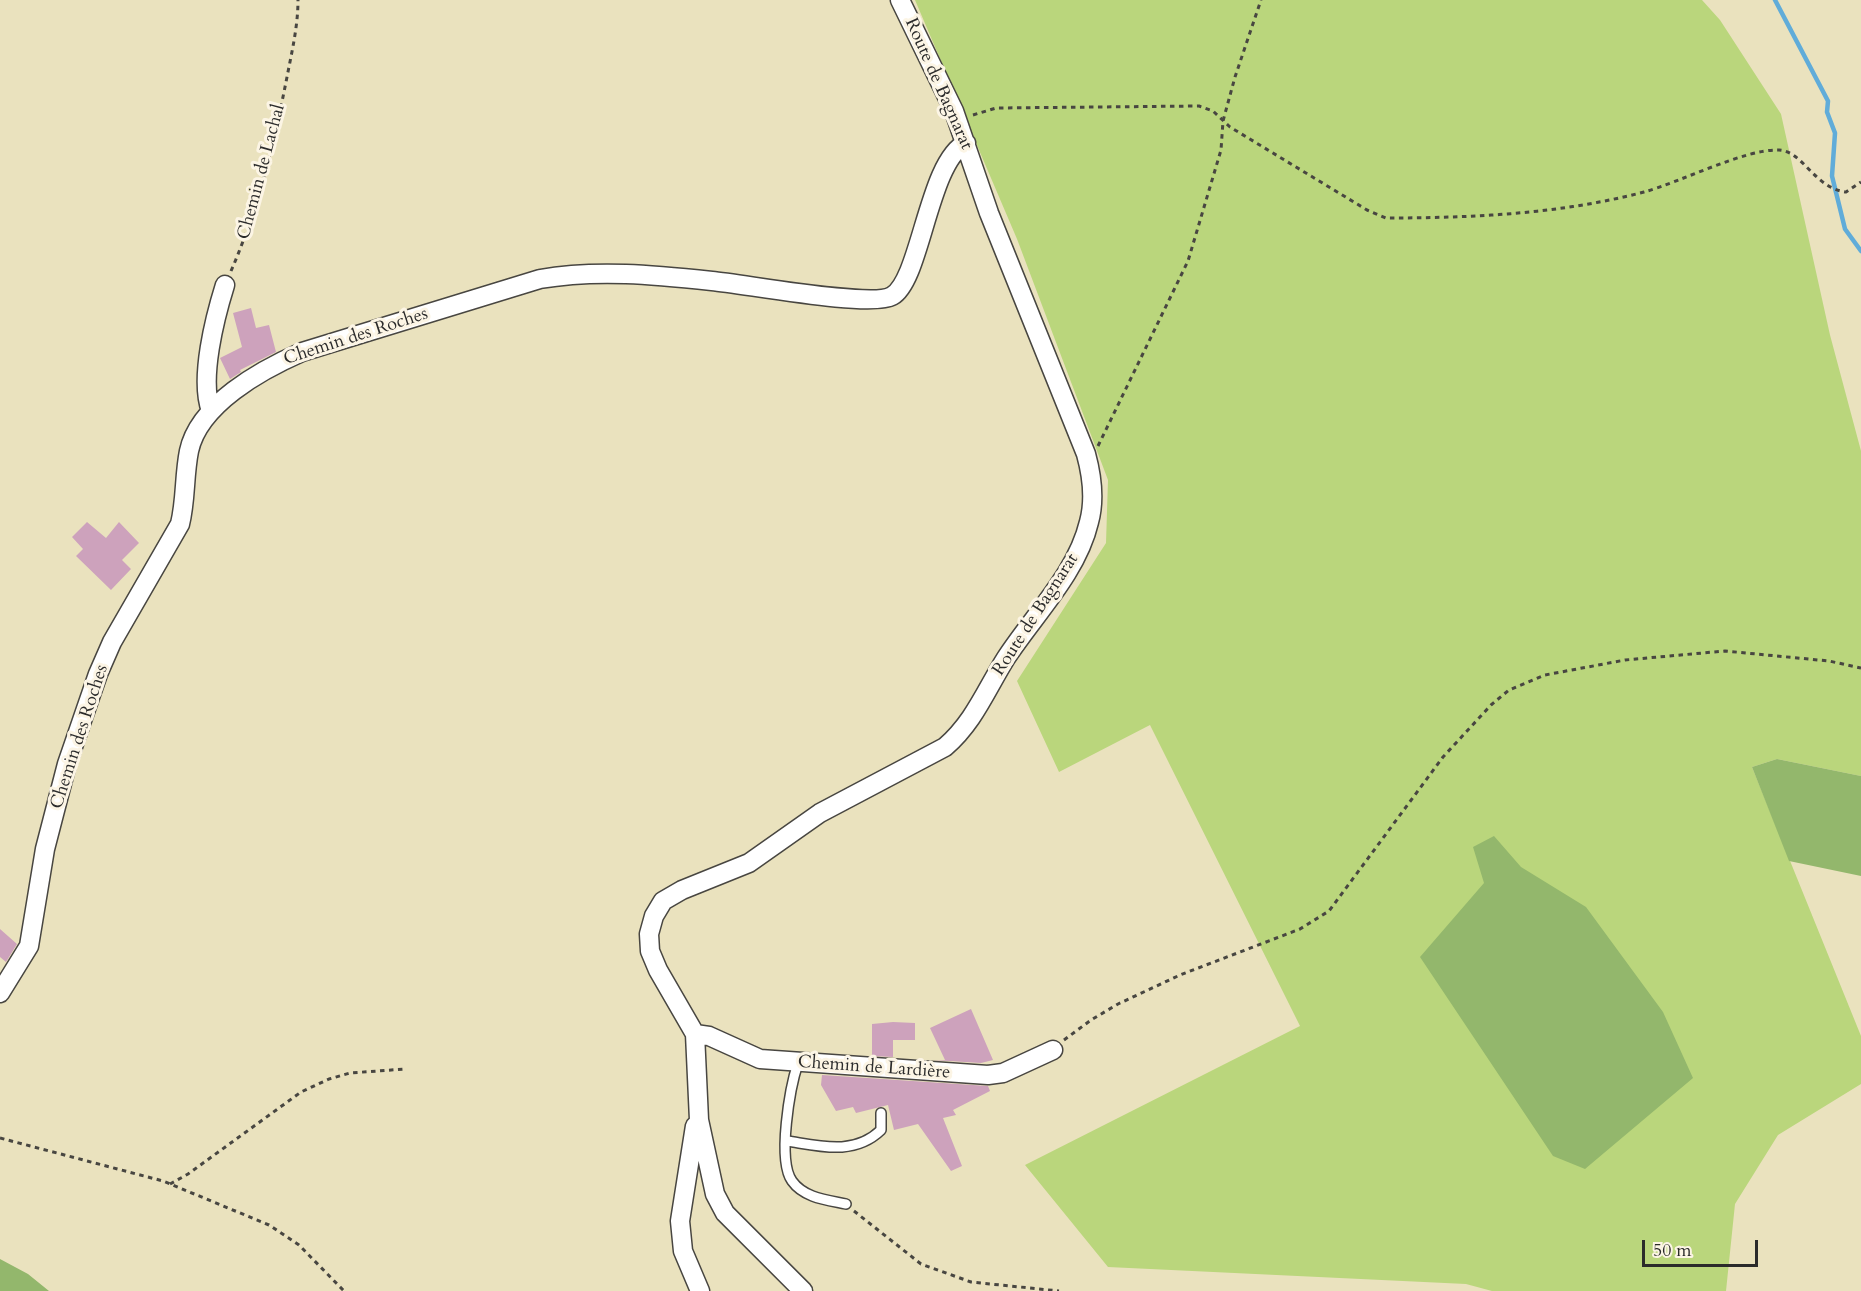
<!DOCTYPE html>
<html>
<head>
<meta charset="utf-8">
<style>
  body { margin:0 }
  #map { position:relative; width:1861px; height:1291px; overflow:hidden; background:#eae2be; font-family:Cardo,serif }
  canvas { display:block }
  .scale { position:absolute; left:1642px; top:1240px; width:116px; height:27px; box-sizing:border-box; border:3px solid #2b2b2b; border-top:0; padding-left:8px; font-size:18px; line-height:21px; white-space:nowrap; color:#2b2b2b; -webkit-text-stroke:4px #fcf5e5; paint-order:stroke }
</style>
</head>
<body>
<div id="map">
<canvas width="1861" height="1291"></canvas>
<div class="scale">50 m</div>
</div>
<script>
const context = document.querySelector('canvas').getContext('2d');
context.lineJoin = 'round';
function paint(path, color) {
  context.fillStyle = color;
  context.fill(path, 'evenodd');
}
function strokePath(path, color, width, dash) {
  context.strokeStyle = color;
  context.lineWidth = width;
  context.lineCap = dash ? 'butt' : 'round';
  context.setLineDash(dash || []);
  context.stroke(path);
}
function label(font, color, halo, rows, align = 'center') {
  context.font = font + ' Cardo,serif';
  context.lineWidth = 6;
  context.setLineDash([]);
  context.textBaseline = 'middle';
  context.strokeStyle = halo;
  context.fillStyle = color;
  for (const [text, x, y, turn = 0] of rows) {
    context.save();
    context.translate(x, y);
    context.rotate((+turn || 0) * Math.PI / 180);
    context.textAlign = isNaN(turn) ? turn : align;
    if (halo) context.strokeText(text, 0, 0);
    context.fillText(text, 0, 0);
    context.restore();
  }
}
paint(new Path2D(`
  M915 0H1702L1720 20 1781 114 1830 335 1861 451V776L1777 759 1752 767 1861 1036V1084L1778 1135 1735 1204 1726 1291H1492L1466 1284 1108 1267 1025 1165 1300 1026 1150 725 1059 772 1017 681 1106 543 1108 480 1017 239Z`), '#bad67c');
paint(new Path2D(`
  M1777 759 1861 776V876L1789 861 1752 767Z
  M1494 836 1521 867 1586 907 1663 1012 1693 1078 1585 1169 1553 1156 1420 957 1484 883 1473 847Z
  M0 1259 28 1274 49 1291H0Z`), '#93b76c');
strokePath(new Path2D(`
  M1775 0 1828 101 1827 112 1835 133 1832 176 1845 229 1861 251`), '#60acd9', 4.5);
paint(new Path2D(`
  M251 308 256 328 269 325 276 352 240 370 241 372 230 379 220 358 242 347 233 313Z
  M87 522 106 538 119 522 139 543 122 560 131 569 111 590 76 556 83 549 72 537Z
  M0 929 17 944 6 962 0 957Z
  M971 1009 993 1060 981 1063 933 1060H945L930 1028Z
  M893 1022 915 1023V1040H893V1057L872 1056V1024Z
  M822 1075 988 1086 990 1091 953 1110 956 1115 943 1118 962 1166 951 1171 918 1124 894 1130 888 1105 856 1113 853 1107 836 1111 821 1085Z`), '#cda2bc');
const lane = new Path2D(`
  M798 1063C790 1087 777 1160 792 1181 804 1198 827 1200 846 1204
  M787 1141C820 1146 854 1156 881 1130V1113`);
const street = new Path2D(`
  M211 411C199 379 215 317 225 285
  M0 993 29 946 45 849 67 764 98 674 112 642 180 524C186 500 184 476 189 451 199 404 261 370 302 352L540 279C597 269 655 275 712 281 745 284 871 308 892 296 921 280 928 162 966 143
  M695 1034 709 1036 760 1059 988 1075 1003 1073 1053 1050
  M695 1126 680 1221 683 1251 700 1291
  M803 1291 725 1213 715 1194 699 1120 695 1034 658 970 650 951 649 934 654 916 663 901 682 890 749 863 820 813 945 747C974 722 986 690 1006 658 1034 615 1077 573 1089 522 1095 500 1092 476 1086 454L989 213 954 111 900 0`);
strokePath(lane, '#484641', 12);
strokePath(street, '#484641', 21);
strokePath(new Path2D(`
  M973 115 996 108 1199 106 1213 111 1230 127 1367 210 1386 218C1472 218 1560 214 1644 192 1681 182 1744 149 1779 150 1803 151 1814 188 1846 192L1861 182
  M231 271C258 209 274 143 287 77 292 51 298 26 298 0
  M1098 446 1188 261 1221 150 1223 121 1235 77 1261 0
  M1064 1040 1091 1020 1118 1004 1180 975 1300 929 1329 911 1443 757 1491 705 1509 690 1545 675 1625 660 1725 651 1829 661 1861 668
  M0 1138 163 1181 269 1225 299 1245 344 1291
  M170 1184 188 1174 301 1092 329 1079 350 1073 405 1069
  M854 1211 921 1264 971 1282 1059 1291`), '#484641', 3, [4.5, 4.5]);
strokePath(lane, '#fff', 9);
strokePath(street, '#fff', 18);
label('18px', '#2b2b2b', '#fcf5e5', [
  ["Route de Bagnarat",938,84,66],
  ["Chemin de Lachal",262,172,-75],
  ["Chemin des Roches",356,337,-18],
  ["Route de Bagnarat",1036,615,-57],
  ["Chemin des Roches",80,737,-72],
  ["Chemin de Lardière",874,1068,4]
]);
</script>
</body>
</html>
